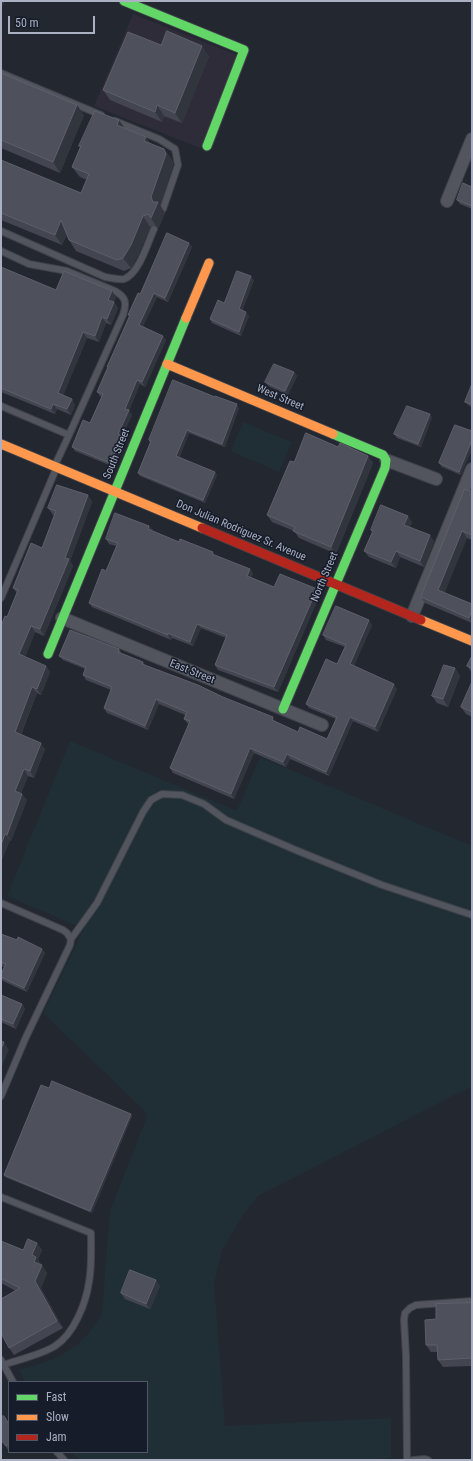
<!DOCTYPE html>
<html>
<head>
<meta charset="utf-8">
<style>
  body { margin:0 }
  #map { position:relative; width:473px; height:1461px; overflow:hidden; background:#232730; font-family:"Roboto Condensed",sans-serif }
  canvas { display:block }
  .frame { position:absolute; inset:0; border:2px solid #abb0c3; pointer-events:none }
  .legend { position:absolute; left:8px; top:1381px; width:140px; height:72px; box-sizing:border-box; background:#171c2a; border:1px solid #525767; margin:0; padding:5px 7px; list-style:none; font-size:12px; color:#abb0c3 }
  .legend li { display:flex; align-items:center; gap:8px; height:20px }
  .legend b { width:20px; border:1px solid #525767 }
  .scale { position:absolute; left:8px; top:16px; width:87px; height:18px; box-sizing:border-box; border:2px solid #abb0c3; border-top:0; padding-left:5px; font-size:12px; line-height:14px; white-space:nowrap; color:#abb0c3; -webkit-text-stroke:3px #171c2a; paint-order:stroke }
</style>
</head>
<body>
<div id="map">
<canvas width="473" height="1461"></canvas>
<div class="frame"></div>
<ul class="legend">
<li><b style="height:5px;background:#63d668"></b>Fast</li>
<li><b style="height:5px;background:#ff974d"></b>Slow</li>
<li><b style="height:5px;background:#b3261e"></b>Jam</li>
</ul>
<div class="scale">50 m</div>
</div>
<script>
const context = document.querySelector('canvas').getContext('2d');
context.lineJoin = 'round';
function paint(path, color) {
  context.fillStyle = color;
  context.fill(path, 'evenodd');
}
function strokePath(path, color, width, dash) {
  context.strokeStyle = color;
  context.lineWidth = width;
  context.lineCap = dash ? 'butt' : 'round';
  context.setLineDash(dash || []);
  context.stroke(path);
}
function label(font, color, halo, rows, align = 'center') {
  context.font = font + ' "Roboto Condensed",sans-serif';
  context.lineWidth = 3;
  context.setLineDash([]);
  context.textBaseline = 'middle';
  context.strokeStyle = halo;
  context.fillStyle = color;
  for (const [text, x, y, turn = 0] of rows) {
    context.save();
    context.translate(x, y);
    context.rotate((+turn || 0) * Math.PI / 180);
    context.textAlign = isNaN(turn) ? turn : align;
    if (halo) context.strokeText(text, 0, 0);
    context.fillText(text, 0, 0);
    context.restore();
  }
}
paint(new Path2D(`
  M133 14 237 55 200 148 94 106Z`), '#2f2c39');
paint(new Path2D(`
  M243 422 292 442 279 472 231 451Z
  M70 741 237 811 260 757 472 846V1086L258 1196 243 1215 222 1250 214 1283 225 1426 391 1418V1458L358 1460H80L71 1452H147V1382H25L19 1370C58 1360 81 1349 102 1314L110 1211 148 1114 43 1013 84 929 7 896Z`), '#202f35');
const lane = new Path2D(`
  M1 73 101 115
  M115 121 159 139 175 149 178 165 163 209
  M1 231 105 277C111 278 118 280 124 279 139 274 148 242 154 229
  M1 251 29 264 67 271 115 291C126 297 127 303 123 315L69 435
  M1 406 69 435 56 463
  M1 598 56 469
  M1 903 63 930 67 933 71 939 70 945 26 1037 1 1096
  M71 939 97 903 143 812 151 800 162 794 182 795 204 804 226 820 298 851 382 885 472 915
  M1 1197 91 1233C91 1249 92 1266 89 1282 86 1303 74 1334 55 1346 43 1354 18 1360 3 1365
  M1 1360 13 1382
  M57 1452 64 1460
  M407 1460 406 1356 404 1320 405 1313 410 1308 416 1305 472 1301
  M413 1460 425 1459 428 1460`);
const street = new Path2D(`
  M447 201 472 139
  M386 460 436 479
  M412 616 472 469
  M62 618 322 725`);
const fast = new Path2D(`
  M124 1 244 50 207 146
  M48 654 186 318
  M283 709 385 468 386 460 383 455 333 434`);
const slow = new Path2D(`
  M186 318 209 263
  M167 364 333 434
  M1 444 202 528
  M421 620 472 641`);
const jam = new Path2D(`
  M202 528 421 620`);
strokePath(lane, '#3f4249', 8);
strokePath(street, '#3f4249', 14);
strokePath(fast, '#3f4249', 11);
strokePath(slow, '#3f4249', 11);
strokePath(jam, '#3f4249', 11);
strokePath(lane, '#52555e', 6);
strokePath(street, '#52555e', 12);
strokePath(fast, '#63d668', 9);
strokePath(slow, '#ff974d', 9);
strokePath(jam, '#b3261e', 9);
paint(new Path2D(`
  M161 45 209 56 182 123 164 116 162 122 110 100 103 90Z
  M1 73 84 115 60 173 1 148Z
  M125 128 151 144 164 149 172 160 173 165 160 205 165 213 158 229 155 225 150 227 138 255 131 268 124 271 76 251 69 240 67 234 62 245 1 220V160L81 193 87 180 80 177 72 167 80 147 79 146Z
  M472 187V209L460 204 457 200Z
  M189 243 192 247 168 302 157 297 143 326 166 340 145 387 140 384 129 411 132 415 122 436 125 440 114 467 75 451 72 447 90 423 102 397 100 396 97 392 107 368V367L130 317 128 315 140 294Z
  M1 267 56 290 112 291 116 297 114 302 118 308 111 325 106 323 99 342 87 338 63 395 72 399 75 405 71 415 57 409 55 414 1 392Z
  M254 280 242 311 249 316 241 336 212 323 210 319 224 303Z
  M294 372 297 376 288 395 268 386 265 382Z
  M472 384V407L468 405 465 402Z
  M239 408 225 447 189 433 179 457 217 475 205 503 140 476 138 473 150 443 149 440Z
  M432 417 421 447 397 438 394 434Z
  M455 425 461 475 442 467 439 463Z
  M338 447 368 456 373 463 336 554 299 538 294 531 272 522 267 515 294 462Z
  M472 492V540L467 538 444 593 472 604V623L425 603 421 597Z
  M88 495 92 502 70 561 73 566 44 636 35 632 25 657 46 666 50 672 41 695 37 693 21 735 45 749 34 778 28 776 21 793 22 794 27 800 11 841 10 840 1 862V626L7 617 17 593 13 588 42 548 54 515H53L48 508Z
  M412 522 410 527 434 541 424 567 400 557 396 568 369 557 364 551 372 532 371 530Z
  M149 526 153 530 152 531 179 542 213 552 214 555 250 569 253 574 251 578 274 587 317 589 320 594 278 692 218 670 215 665 226 638 201 628 193 646 172 638 171 640 92 607 89 603 106 571 116 546 109 544 106 539Z
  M372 625 354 666 397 689 378 732 353 721 329 776 290 759 286 767 254 753 234 799 173 773 170 768 189 724 187 723 184 719 185 715 159 704 148 730 107 713 104 708 111 690 86 680 83 675 85 669 63 660 59 656 119 649 122 654 143 662 145 665 276 722 298 732 327 739 336 719 309 708 306 704 337 664 345 647 326 640 323 635Z
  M472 656V673L467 666Z
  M455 668 460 676 448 707 437 703 432 696Z
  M472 682V717L466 714 461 707Z
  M1 934 17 940 42 949 45 953 27 992 3 981 1 978V974L4 967 1 966Z
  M1 995 22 1004 25 1009 16 1029 1 1022Z
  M49 1088 132 1116 92 1213 5 1177 4 1175Z
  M1 1241 23 1250 37 1243 42 1250 38 1260 41 1264V1265L47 1273 41 1288 63 1328 14 1355 9 1348 16 1291 1 1283Z
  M160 1286 150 1309 125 1299 121 1293Z
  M472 1303V1366L443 1367 438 1360 437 1352H431L426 1345 436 1319Z
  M9 1423V1451L1 1440Z`), '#434650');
paint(new Path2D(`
  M1 1H5L1 10Z
  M202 46 209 56 182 123 175 113Z
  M77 105 84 115 60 173 53 162Z
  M157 105 164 116 162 122 155 112Z
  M119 120 126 130 117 125Z
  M146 137 153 147 144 141Z
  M164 149 172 160 173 165 160 205 165 213 158 229 151 218 153 202 151 197Z
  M143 216 150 227 138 255 131 268 123 258Z
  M61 220 68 231 62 245 55 235Z
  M189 243 192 247 168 302 165 298Z
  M251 276 254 280 241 313 239 309Z
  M112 291 116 297 112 306 108 300Z
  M154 293 157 297 142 329 139 325Z
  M114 302 118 308 111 325 107 319Z
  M246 312 249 316 241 336 239 332Z
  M102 317 106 323 99 342 95 336Z
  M83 332 87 338 62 399 58 393Z
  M163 336 166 340 145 387 142 382Z
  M294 372 297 376 288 395 285 391Z
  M137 380 140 384 129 411 132 415 122 436 125 440 114 467 110 463 125 409Z
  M72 399 75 405 71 415 67 409Z
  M53 404 57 409 55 414 51 409Z
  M237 404 239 408 225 447 222 444Z
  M430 414 432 417 421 447 418 444Z
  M187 430 189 433 179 460 176 456Z
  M472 440V450L461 475 459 472Z
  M368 456 373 463 336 554 331 547Z
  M215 472 217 475 205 503 203 500Z
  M88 495 92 502 70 561 73 566 44 636 40 629Z
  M408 516 412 522 408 531 404 525Z
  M149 526 153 530 151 534 148 529Z
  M462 531 467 538 443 597 438 590Z
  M430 535 434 541 424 567 420 561Z
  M396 551 400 557 396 568 391 562Z
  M250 569 253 574 250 581 247 576Z
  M317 589 320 594 278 692 274 687Z
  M472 610V622L469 618Z
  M369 620 372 625 353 668 350 664Z
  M197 624 201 628 193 646 190 642Z
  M31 626 35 632 24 661 19 654Z
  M168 633 172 638 171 640 168 635Z
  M46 666 50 672 41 695 37 689Z
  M455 668 460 676 448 707 443 699Z
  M394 684 397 689 378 732 375 727Z
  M32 687 37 693 19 739 15 732Z
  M156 699 159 704 148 730 145 726Z
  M273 717 276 722 275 725 272 720Z
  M350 717 353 721 329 776 326 772Z
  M41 743 45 749 34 778 30 771Z
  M250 748 254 753 234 799 231 794Z
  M287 754 290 759 286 767 283 762Z
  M24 769 28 776 20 797 15 791Z
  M22 794 27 800 11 841 7 835Z
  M5 834 10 840 1 862V845Z
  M42 949 45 953 27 992 24 988Z
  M22 1004 25 1009 16 1029 13 1024Z
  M4 1042 9 1050 1 1068V1049Z
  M131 1114 132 1116 92 1213 90 1211Z
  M37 1243 42 1250 38 1260 41 1264 39 1270 34 1262 32 1255Z
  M42 1265 47 1273 41 1288 63 1328 57 1321 35 1281Z
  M156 1280 160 1286 150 1309 146 1304Z`), '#31353e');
const building = new Path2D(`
  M167 31 202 46 175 113 157 105 155 112 103 90 128 32 161 45Z
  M1 73 77 105 53 162 1 140Z
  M95 111 119 120 117 125 146 137 144 141 164 149 166 154 151 197 153 202H158L151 218 148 214 143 216 131 245 123 258 117 260 69 240 61 220 55 235 1 213V160L81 193 89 174 72 167 81 146H79Z
  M463 183 472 187V206L457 200Z
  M167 233 189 243 165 298 154 293 139 325 163 336 142 382 137 380 125 409 129 410 118 434 122 436 110 463 72 447 83 420 90 423 103 394 97 392 108 367H107L130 315H128L138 293 140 294Z
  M1 267 56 290 64 271 112 291 108 300 114 302 107 319 102 317 95 336 83 332 58 393 72 399 67 409 53 404 51 409 1 388Z
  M237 271 251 276 239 309 246 312 239 332 210 319 218 300 224 303Z
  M274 364 294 372 285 391 265 382Z
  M173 380 215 397V396L237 404 222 444 187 430 176 456 215 472 203 500 138 473 151 441 149 440Z
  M472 384V404L465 402Z
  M407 406 430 414 418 444 394 434Z
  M455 425 472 431V440L459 472 439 463Z
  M306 433 338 447 340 443 368 456 331 547 293 531 295 527 267 515 290 461 294 462Z
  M57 485 88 495 65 558 69 559 40 629 31 626 19 654 46 666 37 689 32 687 15 732 41 743 30 771 24 769 15 791 22 794 7 835 5 834 1 845V626L5 616 7 617 18 590 13 588 31 543 42 548 56 511 48 508Z
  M465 489 472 492V535L462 531 438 590 472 604V610L469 618 421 597Z
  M381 505 408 516 404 525 430 535 420 561 396 551 391 562 364 551 373 531 371 530Z
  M115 513 149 526 148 529 179 542 180 539 213 552 212 554 250 569 247 576 274 587 280 574 317 589 274 687 215 665 227 635 197 624 190 642 168 633V635L89 603 102 569 106 571 118 543 106 539Z
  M336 606 369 620 350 664 394 684 375 727 350 717 326 772 287 754 283 762 250 748 231 794 170 768 190 721 184 719 187 712 156 699 145 726 104 708 112 687 83 675 86 667 59 656 70 630 119 649 118 652 143 662 142 664 198 685 223 697 273 717 272 720 298 732 300 727 327 739 337 717 306 704 326 659 337 664 346 645 323 635Z
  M472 656V668L467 666Z
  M444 665 455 668 443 699 432 696Z
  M472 682V712L461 707Z
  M1 934 17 940 18 937 42 949 24 988 1 977V974L6 964 1 962Z
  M1 995 22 1004 13 1024 1 1019Z
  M1 1041 4 1042 1 1049Z
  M52 1081 131 1114 90 1211 4 1175 41 1085 49 1088Z
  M28 1239 37 1243 32 1255 36 1257 34 1262 42 1265 35 1281 57 1321 9 1348 1 1333V1299L20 1288 1 1278V1241L23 1250Z
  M130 1270 156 1280 146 1304 121 1293Z
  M472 1303V1358L438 1360 437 1345H426L425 1320 436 1319V1304Z
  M4 1416 9 1424V1444L6 1446 1 1440V1417Z`);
paint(building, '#4e515c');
strokePath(building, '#5d606c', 1);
label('11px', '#abb0c3', '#171c2a', [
  ["West Street",280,398,23],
  ["South Street",117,454,-68],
  ["Don Julian Rodriguez Sr. Avenue",241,531,23],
  ["North Street",325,577,-67],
  ["East Street",192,672,22]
]);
</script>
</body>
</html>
